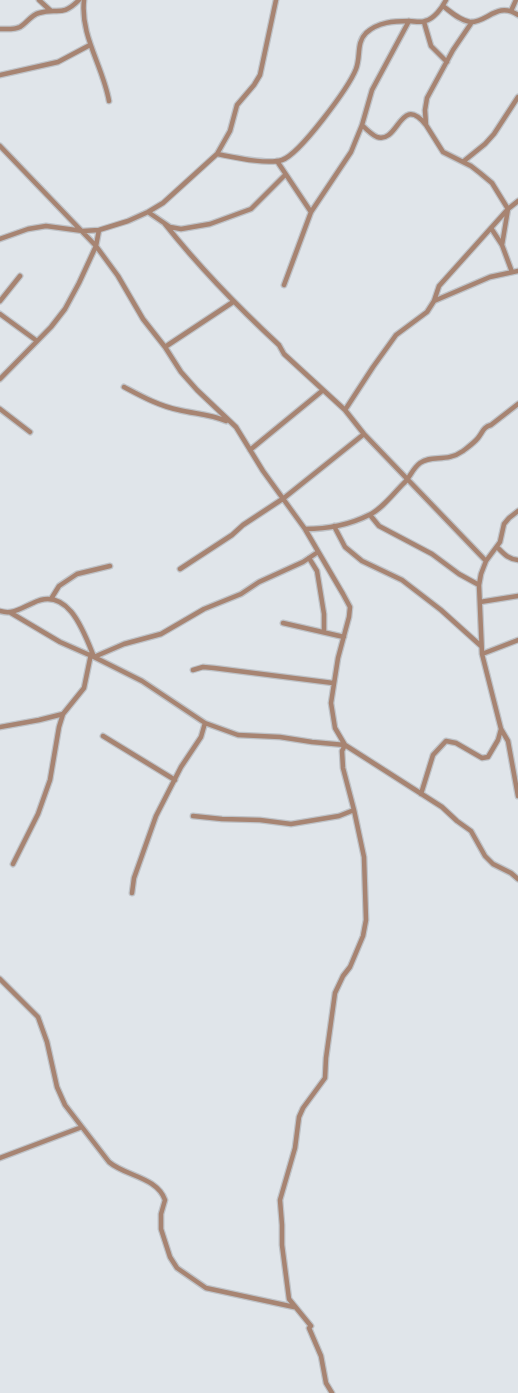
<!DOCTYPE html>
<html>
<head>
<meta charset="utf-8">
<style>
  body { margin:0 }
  canvas { display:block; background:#e0e5ea }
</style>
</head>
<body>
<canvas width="518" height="1393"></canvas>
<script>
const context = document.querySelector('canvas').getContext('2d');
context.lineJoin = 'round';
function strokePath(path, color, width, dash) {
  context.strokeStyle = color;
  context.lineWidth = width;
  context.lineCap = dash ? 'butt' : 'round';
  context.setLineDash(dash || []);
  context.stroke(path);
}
const street = new Path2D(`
  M39 0 51 11
  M84 0C80 36 103 66 109 101
  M443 6C451 12 459 20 470 22 487 23 497 1 518 15
  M511 11 516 0
  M424 22 431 46 447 62
  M472 22 453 50 427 98 425 110 426 125 443 152 471 166 480 173 492 183 508 209 502 245
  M0 29C6 29 14 30 20 27 27 23 31 15 39 13 58 7 61 18 79 0
  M0 75 58 62 90 45
  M362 125C366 129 372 135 377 137 399 144 400 93 426 125
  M0 146 96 246 118 276 143 319 165 347 181 372 197 390 236 427 263 471 305 529 343 594 350 607 349 617 338 658 331 703 335 728 345 745 342 751 343 768 354 810 364 857 366 920 363 936 350 967 343 976 335 993 326 1058 325 1078 303 1108 299 1117 295 1148 280 1200 282 1225V1245L289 1299 311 1326 309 1328 321 1356 326 1383 332 1393
  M217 154C233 157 267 165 282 160 300 154 349 87 356 69 361 56 356 43 366 33 378 22 394 21 409 21 414 21 420 23 425 21 434 19 442 8 446 0
  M277 161 311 212
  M464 161 485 144 494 134 518 97
  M148 212 170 227 181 229 210 224 251 209 285 175
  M165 224C200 268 238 307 279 345L284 354 345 410 364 434 486 561
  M491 228 502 245 512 272
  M0 239 28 229 46 226 83 231 99 230 128 221 148 212 163 203 217 154 230 131 237 105 254 85 260 75 276 0
  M284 285 311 212 351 152 362 125 372 90 409 21
  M0 301 20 276
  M434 301 490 277 518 271
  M0 314 37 341
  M165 347 233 302
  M0 379 51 327 65 309 79 283 96 246 99 230
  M124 387C141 396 159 406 179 410 195 414 210 414 226 421
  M0 409 30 432
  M345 410 373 367 396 335 427 312 434 301 439 286 508 209 518 201
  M250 450 322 391
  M370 515 379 526 432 554 459 574 479 585
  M334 526 345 547 362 561 402 580 441 610 481 646
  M305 529C326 529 349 525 369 515 382 509 393 494 403 484 410 478 412 469 420 463 432 454 446 463 463 451 468 447 474 443 478 438 483 432 483 427 491 425L518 404
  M497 547C504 554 508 559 518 560
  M309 558 317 571 324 614V631
  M180 569 232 535 243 525 284 498 364 434
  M51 599 59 586 77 574 110 566
  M480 602 518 596
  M0 611C13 615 21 608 33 603 68 585 84 632 94 657L142 681 205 723 238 735 280 737 312 742 345 745 442 807 457 821 471 831 485 856 493 864 511 873 518 879
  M11 613 60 642 94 657 124 644 161 634 204 609 241 594 259 582 303 562 318 552
  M283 623 344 637
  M482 654 518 640
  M193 670 203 667 214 668 333 683
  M0 727 39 720 63 714
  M501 729 508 741 518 796
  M103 736 175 780
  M421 794 433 755 446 741 456 743 482 758 488 757 498 740 501 729 482 654 479 585 481 574 486 561 500 542 504 524 509 518 518 511
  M193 816 222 819 260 820 291 824 339 816 354 810
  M13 864 38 814 50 780 59 727 63 714 84 688 91 654
  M132 893 134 878 156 816 181 767 201 737 205 723
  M0 979 38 1017 47 1042 57 1087 65 1105 109 1162C125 1176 157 1177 165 1200L161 1214V1229L170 1257 177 1268 206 1288 294 1307
  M0 1158 82 1127`);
strokePath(street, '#bfc3c8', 7);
strokePath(street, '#a78472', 4.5);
</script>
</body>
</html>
